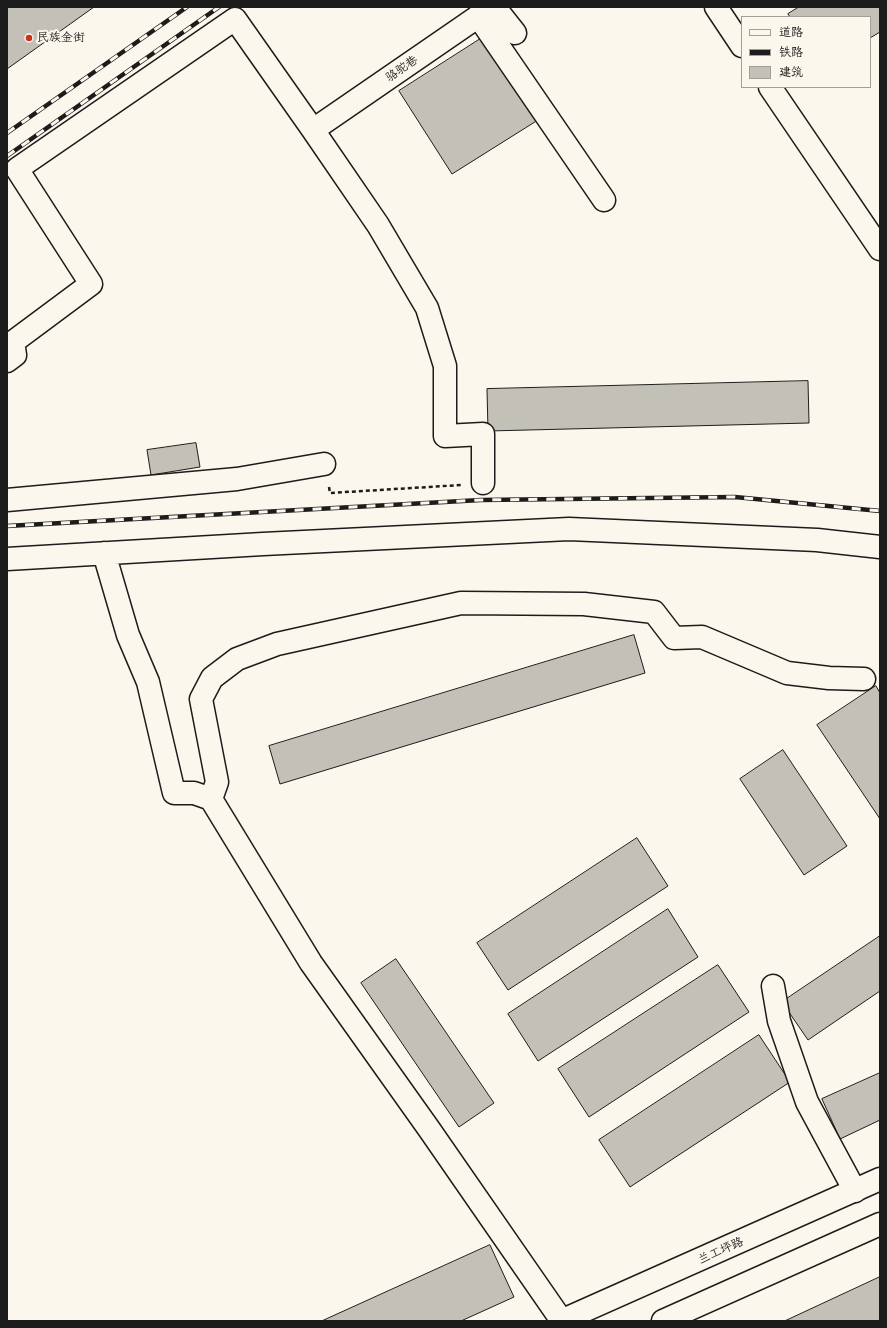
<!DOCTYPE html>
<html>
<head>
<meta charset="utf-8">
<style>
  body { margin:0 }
  #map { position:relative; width:887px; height:1328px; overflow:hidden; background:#fbf7ec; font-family:"Shantell Sans","LXGW WenKai TC",sans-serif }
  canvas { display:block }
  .frame { position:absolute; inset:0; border:8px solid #1c1c1c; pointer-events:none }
  .legend { position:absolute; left:741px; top:16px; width:130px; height:72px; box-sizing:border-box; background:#fbf7ec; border:1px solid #a29f99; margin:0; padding:5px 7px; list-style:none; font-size:12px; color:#1c1c1c }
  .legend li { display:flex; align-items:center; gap:8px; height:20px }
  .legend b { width:20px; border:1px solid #a29f99 }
</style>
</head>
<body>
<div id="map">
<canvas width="887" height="1328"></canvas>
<div class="frame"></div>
<ul class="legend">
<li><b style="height:5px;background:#fbf7ec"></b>道路</li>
<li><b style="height:5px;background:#1c1c1c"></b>铁路</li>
<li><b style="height:11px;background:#c3c0b8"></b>建筑</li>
</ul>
</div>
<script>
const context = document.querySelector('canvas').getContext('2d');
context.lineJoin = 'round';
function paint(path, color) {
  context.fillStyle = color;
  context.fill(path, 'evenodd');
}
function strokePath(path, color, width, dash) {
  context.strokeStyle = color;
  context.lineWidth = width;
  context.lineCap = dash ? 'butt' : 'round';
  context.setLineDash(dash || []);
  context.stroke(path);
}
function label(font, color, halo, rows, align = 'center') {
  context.font = font + ' "Shantell Sans","LXGW WenKai TC",sans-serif';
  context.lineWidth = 4;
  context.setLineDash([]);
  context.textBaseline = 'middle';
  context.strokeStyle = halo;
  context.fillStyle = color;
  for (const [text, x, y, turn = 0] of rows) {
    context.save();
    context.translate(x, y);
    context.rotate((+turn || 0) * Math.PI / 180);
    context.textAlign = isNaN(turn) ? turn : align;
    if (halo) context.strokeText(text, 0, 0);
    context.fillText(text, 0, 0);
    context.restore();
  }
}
const building = new Path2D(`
  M7 7H94L7 69Z
  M799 7H880V32L870 38V17H790L788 14Z
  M485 36 538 120 452 174 399 91Z
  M808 381 809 423 488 431 487 389Z
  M196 443 200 467 151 475 147 450Z
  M634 635 645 673 280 784 269 746Z
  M876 686 880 693V819L817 725Z
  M783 750 847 846 804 875 740 779Z
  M637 838 668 886 508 990 477 943Z
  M668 909 698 957 538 1061 508 1014Z
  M880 936V991L808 1040 782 1002Z
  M396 959 494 1103 459 1127 361 983Z
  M718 965 749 1012 589 1117 558 1069Z
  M759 1035 790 1082 630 1187 599 1140Z
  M880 1073V1120L840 1139 822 1099Z
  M490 1245 514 1297 461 1321H322Z
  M880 1277V1320L878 1321H785Z`);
paint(building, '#c3c0b8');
strokePath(building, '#1c1c1c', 1);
const minor = new Path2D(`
  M716 7 742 46
  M489 9 500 14 515 33
  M478 16 604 200
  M770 87 880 249
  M313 130 489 9 488 7
  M7 361 15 355 13 342 91 284 17 169 235 19 313 130 378 225 427 308 445 366V436L483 434V483
  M7 500 237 479 324 464
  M104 553 128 635 148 682 174 793H194L211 799 311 963 429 1129 562 1321
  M7 559 263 544 569 529 817 540 880 547
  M211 799 217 782 201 699 212 678 237 659 277 644 461 603 584 604 654 612 674 638 702 637 787 673 829 678 864 679
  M773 986 779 1021 807 1102 855 1191`);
const highway = new Path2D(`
  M561 1321 880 1179
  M663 1321 880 1224`);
strokePath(minor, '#1c1c1c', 25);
strokePath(highway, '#1c1c1c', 25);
strokePath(new Path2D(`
  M329 487 330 493 461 485`), '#1c1c1c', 2.5, [4, 3]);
strokePath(minor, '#fbf7ec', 22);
strokePath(highway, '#fbf7ec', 22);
const rail = new Path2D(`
  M7 133 187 7
  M7 156 219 7
  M7 526 481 500 735 497 880 511`);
strokePath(rail, '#1c1c1c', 4.5);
strokePath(rail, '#fbf7ec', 3, [9]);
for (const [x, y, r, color] of [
  [29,38,4,"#c8321e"]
]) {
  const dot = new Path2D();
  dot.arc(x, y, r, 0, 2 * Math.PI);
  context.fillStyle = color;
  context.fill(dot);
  strokePath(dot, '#fbf7ec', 1.5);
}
label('12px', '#1c1c1c', '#fbf7ec', [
  ["民族金街",37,38]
], 'left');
label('12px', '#1c1c1c', '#fbf7ec', [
  ["骆驼巷",402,69,-35],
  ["兰工坪路",721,1251,-24]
]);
</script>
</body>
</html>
